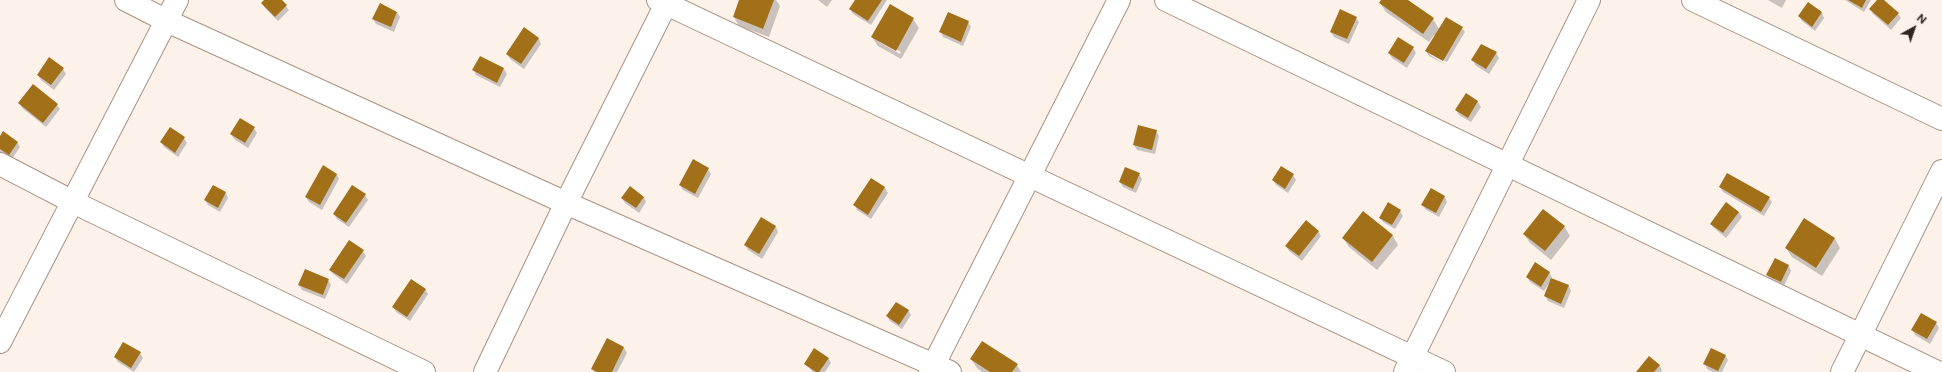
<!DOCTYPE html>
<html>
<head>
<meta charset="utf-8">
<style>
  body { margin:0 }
  #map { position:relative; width:1942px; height:372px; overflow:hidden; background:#fcf2ea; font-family:"Public Sans",sans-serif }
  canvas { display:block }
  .north { position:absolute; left:1894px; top:8px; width:40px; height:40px; -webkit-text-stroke:3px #fcf2ea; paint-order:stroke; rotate:40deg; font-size:11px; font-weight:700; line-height:16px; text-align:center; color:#2e251e }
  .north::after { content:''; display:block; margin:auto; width:14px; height:18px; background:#2e251e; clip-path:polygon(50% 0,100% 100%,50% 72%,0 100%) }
</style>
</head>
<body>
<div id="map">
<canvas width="1942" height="372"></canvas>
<div class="north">N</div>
</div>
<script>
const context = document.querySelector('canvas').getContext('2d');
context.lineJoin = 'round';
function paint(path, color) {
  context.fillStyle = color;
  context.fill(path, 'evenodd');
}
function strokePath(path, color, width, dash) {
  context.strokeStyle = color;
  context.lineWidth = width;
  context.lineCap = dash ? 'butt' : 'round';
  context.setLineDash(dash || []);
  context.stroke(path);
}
paint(new Path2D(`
  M265 0H281L289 10 278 21 265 8 262 3Z
  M740 0H776L780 6 769 37 739 26 734 17Z
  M818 0H832L827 7Z
  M856 0H887L871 25 853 14 850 9Z
  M1382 0H1406L1433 19 1439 29 1462 28 1465 32 1447 62 1429 52V54L1446 65 1429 56 1426 51 1435 36 1434 35 1429 42 1386 12 1380 3Z
  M1768 0H1786L1782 8Z
  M1845 0H1871L1864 12Z
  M1878 0H1882L1898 14 1901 18 1891 30 1873 14 1870 9Z
  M1809 3 1822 13 1824 18 1815 31 1802 21 1799 16Z
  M397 12 400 17 394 32 376 24 373 19Z
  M1356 18 1359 22 1349 44 1334 37 1331 32Z
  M913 19 919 28 901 59 878 46 872 37ZM879 40 901 52 900 54 879 42Z
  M968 22 971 27 963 46 943 37 941 32Z
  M524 29 539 39 541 44 524 69 510 59 507 54Z
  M1413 48 1416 53 1407 68 1392 58 1389 53Z
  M1496 53 1499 58 1489 74 1475 65 1473 60Z
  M480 57 504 69 507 74 500 87 476 75 474 70Z
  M63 69 66 74 54 90 41 80 38 75Z
  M1466 94 1478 102 1481 107 1471 122 1459 115 1456 110Z
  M20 103 57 105 60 109 46 127 22 108Z
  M254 128 257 133 248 148 234 139 231 134Z
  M171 129 184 138 187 143 178 157 164 147 161 142Z
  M1156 131 1159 136 1155 154 1137 150 1134 145Z
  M0 138 17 142 20 147 12 159 0 152Z
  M1126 168 1139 174 1142 179 1136 193 1123 187 1120 182Z
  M708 169 711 174 698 198 683 190 680 185Z
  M337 174 339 179 322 210 309 202 306 197Z
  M1293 175 1296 180 1288 193 1276 185 1273 180Z
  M871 179 885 188 888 193 871 219 857 210 855 205Z
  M1720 187 1769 198 1772 202 1764 216 1723 192Z
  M1432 189 1445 197 1447 202 1439 217 1425 209 1423 205Z
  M226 193 228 198 220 212 208 205 205 200Z
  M365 195 368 200 349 227 337 219 334 214Z
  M644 197 646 202 639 213 625 203 622 198Z
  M1726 203 1739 212 1742 217 1726 238 1714 228 1711 224Z
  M1400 211 1403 216 1395 229 1383 222 1380 218Z
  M1364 212 1393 236 1398 245 1377 270 1349 247 1343 238Z
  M762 219 776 227 778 232 762 259 748 250 745 245Z
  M1564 226 1570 236 1551 260 1530 243 1524 234Z
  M1318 231 1321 236 1302 261 1289 251 1286 246Z
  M1835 239 1840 248 1822 276 1792 257 1786 248Z
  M363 251 366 256 347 284 333 274 330 270Z
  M1789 266 1791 271 1784 286 1770 280 1767 275Z
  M1550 273 1552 278 1551 279 1569 286 1571 291 1564 308 1548 301 1545 296 1551 280 1544 291 1530 282 1527 277Z
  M328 280 331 285 325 299 302 290 299 285Z
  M425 289 428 294 410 321 396 312 394 307Z
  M908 310 911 315 902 329 890 321 887 316Z
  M1936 323 1939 328 1930 344 1915 335 1913 330Z
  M607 339 624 348 627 353 617 372H594L593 369Z
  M140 353 143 358 134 372 118 362 115 357Z
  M1725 355 1728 360 1722 372H1713L1707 369 1705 364Z
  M828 358 831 363 825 372H813L805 364Z
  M971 359 1017 365 1021 372H982L977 368Z
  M1659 365 1662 370 1661 372H1638Z`), '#0003');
paint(new Path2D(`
  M264 0H282L287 5 275 17 261 3Z
  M739 0H774L763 29 733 17Z
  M855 0H882L868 21 849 9Z
  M1381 0H1408L1434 18 1423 34 1379 3Z
  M1848 0H1866L1862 8Z
  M1877 0H1884L1899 13 1888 25 1869 9Z
  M1808 2 1822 12 1812 27 1798 16Z
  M380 3 397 12 391 27 372 19Z
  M890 4 914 18 896 51 871 37Z
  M1340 9 1357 17 1347 39 1330 32Z
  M948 12 969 21 961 42 939 32Z
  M1446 17 1463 27 1443 61 1425 51Z
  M524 27 539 38 521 64 506 54Z
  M1398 37 1414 47 1404 63 1388 53Z
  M1481 44 1497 52 1486 69 1471 60Z
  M480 56 504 68 497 83 472 70Z
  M49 57 64 68 51 85 37 75Z
  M33 84 58 104 43 123 18 103Z
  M1466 93 1478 101 1468 118 1455 110Z
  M240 118 255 127 245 143 230 134Z
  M1138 125 1157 130 1152 150 1133 145Z
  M170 127 185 137 175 153 160 142Z
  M3 131 18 142 9 155 0 149V136Z
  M693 159 709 168 695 194 679 185Z
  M323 165 337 174 320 205 305 197Z
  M1281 166 1294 174 1285 189 1272 180Z
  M1125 167 1140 173 1133 189 1119 182Z
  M1727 173 1770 197 1761 212 1719 187Z
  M871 178 885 187 868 215 853 205Z
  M213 185 226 192 218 208 204 200Z
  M352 185 366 194 346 223 333 214Z
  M630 186 644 197 636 208 621 198Z
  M1431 188 1445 196 1436 213 1421 205Z
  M1388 202 1401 210 1392 225 1379 218Z
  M1726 202 1739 212 1723 233 1710 224Z
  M1543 209 1565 226 1545 251 1523 234Z
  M1363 211 1393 235 1372 262 1342 238Z
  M761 217 776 226 759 254 744 245Z
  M1804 218 1835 238 1816 268 1785 248Z
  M1306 220 1319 231 1299 256 1285 246Z
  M349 240 364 250 344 279 329 270Z
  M1775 258 1789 265 1781 282 1766 275Z
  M1535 262 1550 272 1541 287 1526 277Z
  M305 269 329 279 323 295 298 285Z
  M1551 278 1569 285 1561 304 1544 296Z
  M411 279 426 289 407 317 392 307Z
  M896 302 909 310 899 325 886 316Z
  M1921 313 1937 322 1927 339 1911 330Z
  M607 338 624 347 612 372H597L591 369Z
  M982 341 1018 364 1012 372H990L970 359Z
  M123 342 141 352 131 368 114 357Z
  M814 348 829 358 819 372H816L804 364Z
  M1711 348 1726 355 1718 371 1703 364Z
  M1649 356 1660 365 1654 372H1636Z`), '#a3701a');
const street = new Path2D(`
  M126 0 167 21 566 203 950 372
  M658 0 1444 372
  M1166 0 1937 372
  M1693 0 1942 119
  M0 164 73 202 424 372
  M0 342 177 0
  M485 372 566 203 668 0
  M930 372 1119 0
  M1405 372 1589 0
  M1842 372 1942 171`);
strokePath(street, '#aa9281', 24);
strokePath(street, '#fff', 22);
</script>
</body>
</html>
